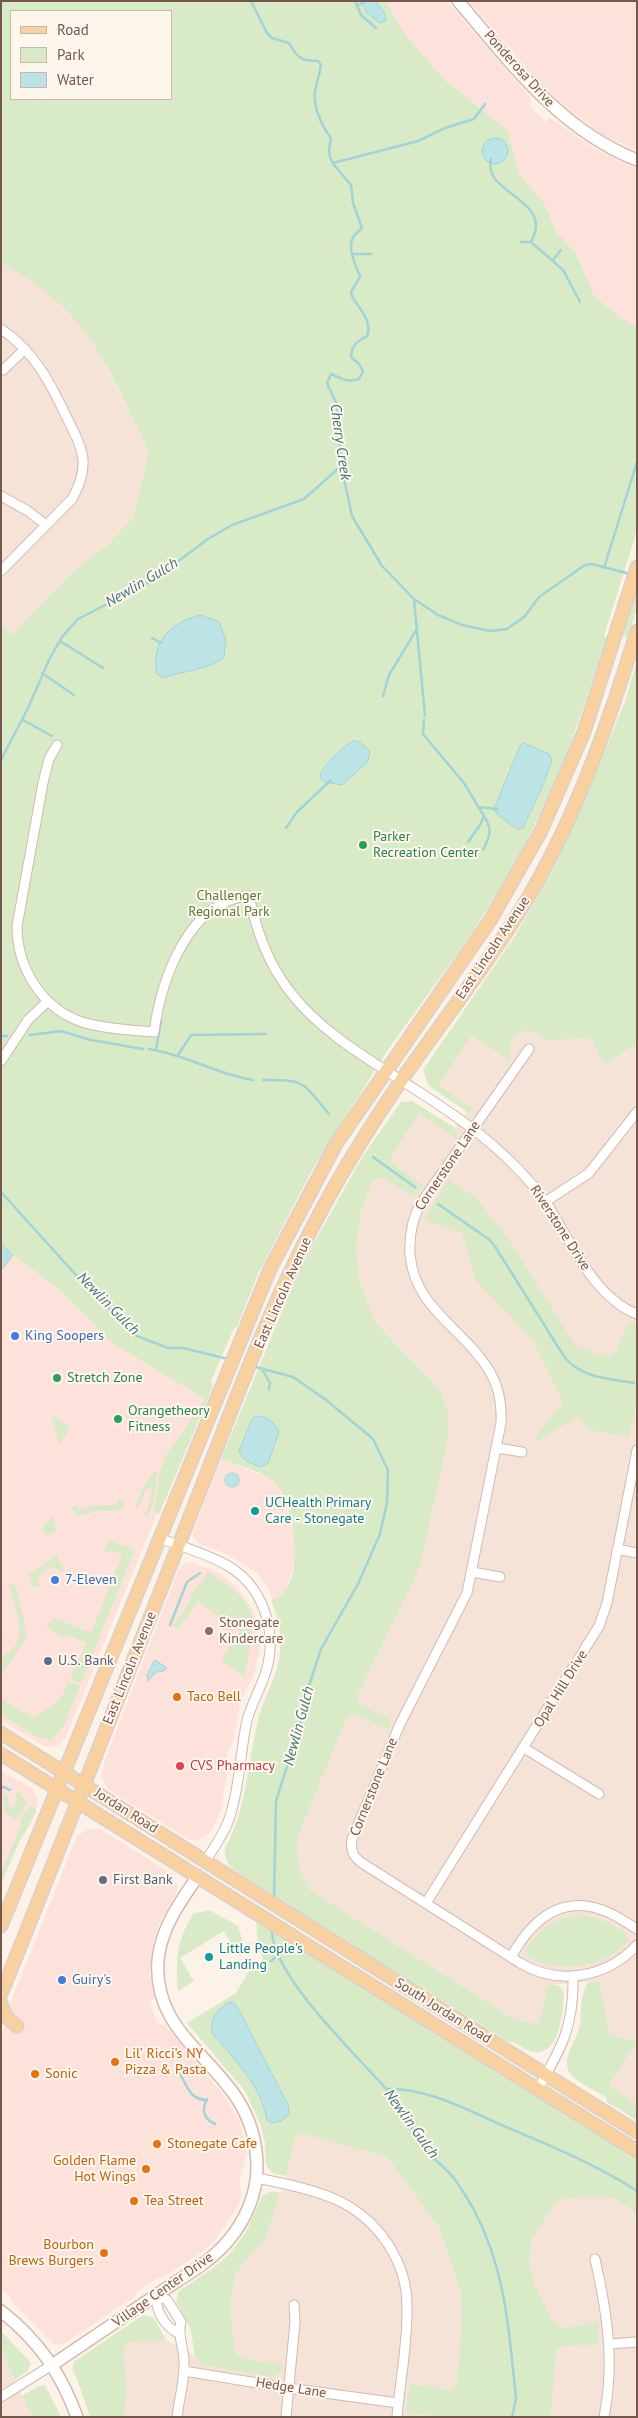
<!DOCTYPE html>
<html>
<head>
<meta charset="utf-8">
<style>
  body { margin:0 }
  #map { position:relative; width:638px; height:2418px; overflow:hidden; background:#fcf2e7; font-family:"PT Sans",sans-serif }
  canvas { display:block }
  .frame { position:absolute; inset:0; border:2px solid #76574c; pointer-events:none }
  .legend { position:absolute; left:10px; top:10px; width:162px; height:90px; box-sizing:border-box; background:#fff7ee; border:1px solid #c8b7ad; margin:0; padding:6px 9px; list-style:none; font-size:15px; color:#76574c }
  .legend li { display:flex; align-items:center; gap:10px; height:25px }
  .legend b { width:25px; border:1px solid #c8b7ad }
</style>
</head>
<body>
<div id="map">
<canvas width="638" height="2418"></canvas>
<div class="frame"></div>
<ul class="legend">
<li><b style="height:6px;background:#f9d1a1"></b>Road</li>
<li><b style="height:14px;background:#d8eac6"></b>Park</li>
<li><b style="height:14px;background:#bce4e6"></b>Water</li>
</ul>
</div>
<script>
const context = document.querySelector('canvas').getContext('2d');
context.lineJoin = 'round';
function paint(path, color) {
  context.fillStyle = color;
  context.fill(path, 'evenodd');
}
function strokePath(path, color, width, dash) {
  context.strokeStyle = color;
  context.lineWidth = width;
  context.lineCap = dash ? 'butt' : 'round';
  context.setLineDash(dash || []);
  context.stroke(path);
}
function label(font, color, halo, rows, align = 'center') {
  context.font = font + ' "PT Sans",sans-serif';
  context.lineWidth = 4;
  context.setLineDash([]);
  context.textBaseline = 'middle';
  context.strokeStyle = halo;
  context.fillStyle = color;
  for (const [text, x, y, turn = 0] of rows) {
    context.save();
    context.translate(x, y);
    context.rotate((+turn || 0) * Math.PI / 180);
    context.textAlign = isNaN(turn) ? turn : align;
    if (halo) context.strokeText(text, 0, 0);
    context.fillText(text, 0, 0);
    context.restore();
  }
}
paint(new Path2D(`
  M1 263 27 277 51 294 72 314 95 343 149 451 133 518 105 547 75 570 1 654Z
  M524 1031 536 1032 547 1040 592 1039 599 1055 606 1063 637 1044V2104L609 2086 611 2035 598 1981 549 1985 539 2024 514 2019 310 1890 298 1865 297 1839 347 1717 355 1714 387 1730 392 1720 360 1704 357 1697 420 1567 440 1390 375 1322 360 1282 356 1249 361 1211 373 1181 382 1177 422 1185 391 1163 392 1155 419 1112 456 1137 455 1128 467 1112 475 1111 439 1085 472 1035 509 1054 510 1044 515 1035Z
  M297 2132 387 2157 439 2227 461 2292V2331L457 2384 451 2390 410 2384 407 2413 446 2417H123V2351L128 2342 166 2340 195 2356 201 2364 281 2365 245 2359 235 2353 230 2301 236 2273 266 2236 286 2176Z
  M593 2196 613 2198 637 2213V2417H551L556 2352 561 2346 599 2345 597 2322 563 2328 551 2319 534 2283 529 2263 532 2240 557 2200Z
  M1 2349 22 2396 33 2417H1Z`), '#f4e3d6');
paint(new Path2D(`
  M385 1H444L450 5 530 97 531 107 545 122 550 118 595 149 637 169V327L624 320 594 296 577 255 556 231 544 203 520 175 507 130 447 82 407 37Z
  M469 1H637V151L605 136 566 108 539 83Z
  M13 1255 56 1287 115 1345 207 1400 160 1512 156 1516 65 1739 59 1745 49 1747 44 1746 1 1720V1268Z
  M221 1459 264 1476 277 1484 284 1499 295 1539V1558L286 1590 282 1594 272 1600 269 1589 257 1573 229 1555 200 1544 192 1535Z
  M190 1562 219 1573 239 1589 255 1614 260 1648 254 1675 239 1702 240 1708 232 1745 229 1748 224 1769 227 1775 220 1812 211 1832 198 1841 190 1840 109 1790 101 1775 106 1757 180 1566Z
  M1 1771 32 1788 38 1801 32 1822 18 1844 1 1884Z
  M88 1829H100L172 1874 175 1885H177V1891L158 1926 152 1947 150 1978 154 1997 150 2005 158 2023 165 2025 226 2098 240 2122 247 2152 239 2182 242 2194 238 2206 216 2239 202 2252 162 2278H158L137 2292 135 2296 64 2344 55 2345 11 2301 9 2295 1 2290V2034L11 2013 9 2007 11 2001 77 1836Z`), '#fce2db');
paint(new Path2D(`
  M1 1H385L407 37 447 82 507 130 520 175 544 203 556 231 577 255 594 296 624 320 637 327V530L604 636 607 638 572 740 550 794 513 868 470 936 387 1051 312 1170 258 1274 237 1327 234 1328 211 1381 213 1387 159 1514 154 1511 160 1471 165 1457 205 1399 115 1345 56 1287 13 1255 1 1268V624L12 635 75 570 105 547 133 518 149 451C107 367 90 309 1 263ZM11 11H171V99H11Z
  M637 589V608L628 637 622 636Z
  M637 659V1044L606 1063 599 1055 592 1039 547 1040 536 1032 524 1031 515 1035 510 1044V1061L472 1035 439 1085 475 1111 467 1112 429 1086 423 1070 515 936 553 870 583 804 626 699Z
  M412 1101 455 1128 457 1136 456 1138 419 1113 392 1155 391 1163 423 1185 414 1197 382 1177 373 1181 361 1211 356 1249 360 1282 375 1322 440 1390 448 1414V1437L420 1567 357 1697 360 1704 392 1720 388 1730 355 1714 347 1717 297 1839 298 1865 310 1890 514 2019 539 2024 548 1985H558L564 1991C563 2009 561 2055 534 2052 524 2051 519 2041 509 2042L427 1991 340 1942 344 1939 336 1936 233 1869C227 1864 225 1857 225 1849 247 1809 247 1765 258 1721 263 1697 278 1677 280 1652 282 1634 278 1617 271 1600 275 1598 281 1596 284 1592 303 1570 294 1507 277 1485 269 1474 235 1464 221 1459L301 1266 363 1156 401 1102Z
  M449 1180 476 1198 509 1240 576 1347 609 1357 615 1353 630 1321 637 1323V1398L629 1437 590 1430 578 1416 538 1441 535 1437 564 1403 533 1340 476 1280 462 1233 424 1219Z
  M52 1416 70 1427 59 1445 58 1444Z
  M155 1470 157 1472 154 1500 148 1517 143 1514 147 1511 152 1489H147L135 1512C136 1496 147 1483 155 1470Z
  M119 1499 124 1502V1508L121 1510 97 1511 78 1516 71 1508 77 1505 79 1510 93 1506 117 1505Z
  M54 1516 56 1530 51 1534 45 1535 42 1527Z
  M108 1540 135 1550 81 1683 70 1679 87 1643 68 1635 63 1637 46 1627 54 1618 91 1633 122 1555 111 1550 110 1553 104 1551Z
  M56 1555 65 1572 48 1566 45 1572 42 1571 38 1580 41 1584 39 1587H32L29 1574Z
  M207 1572C224 1581 249 1597 252 1618 254 1632 247 1661 245 1677L221 1660 240 1632 198 1601 178 1629 173 1626 192 1599 190 1595 202 1582Z
  M9 1583 16 1586 27 1636 1 1676V1653L2 1657C33 1641 15 1610 9 1583Z
  M69 1681 80 1686 63 1727 51 1741 36 1736 1 1714V1699L30 1716 34 1717 60 1700Z
  M3 1792 7 1795 10 1807H13L18 1800 15 1795 18 1792 28 1803 16 1819 5 1813Z
  M31 1806 37 1810 18 1844 1 1884V1873L21 1824 20 1819Z
  M209 1910 238 1926 246 1952 239 1956 224 1931 180 1958 194 1981 178 1991C176 1959 176 1942 193 1914Z
  M575 1916C595 1915 609 1923 626 1933L627 1943C599 1969 562 1973 528 1957L526 1949C538 1931 553 1919 575 1916Z
  M256 1920 489 2064 637 2159V2213L613 2198 593 2196 557 2200 532 2240 529 2263 534 2283 551 2319 563 2328 598 2322 599 2345 561 2346 556 2352 551 2417H446L406 2413 410 2384 451 2390 457 2384 461 2331V2292L439 2227 387 2157 297 2132 286 2176 272 2173 266 2165 265 2143 260 2123 245 2091 187 2023 236 1993 252 1966 263 1959 258 1946Z
  M599 1981 610 2035 636 2042 609 2086 637 2104V2120L607 2102 606 2097C596 2091 577 2083 570 2073 561 2060 575 2042 579 2029 583 2014 579 1995 588 1983Z
  M272 2191 280 2193 266 2237 236 2273 230 2301 235 2353 245 2359 282 2365 281 2371 274 2377 201 2364 195 2356 190 2327 176 2302 179 2291 216 2266 231 2252 246 2232 262 2196Z
  M143 2315 154 2318 166 2340 128 2342 123 2351 127 2389 123 2417H90C84 2400 80 2384 72 2369L74 2362Z
  M1 2331 31 2363 28 2371 15 2380 1 2349Z
  M45 2385 61 2417H33L22 2396 39 2386Z`), '#d8eac6');
const water = new Path2D(`
  M362 1H375L384 12 386 21 380 23 367 13Z
  M482 151a13 13 0 1 1 26 0a13 13 0 1 1-26 0Z
  M201 615 219 622 226 640 224 657C213 669 181 671 164 678L157 674C150 642 171 622 201 615Z
  M353 741H358L370 751 368 761 342 785 325 782 320 778C319 768 344 746 353 741Z
  M524 743 549 754 552 760 543 785 523 828 517 829 497 814 494 809 520 746Z
  M1 1243 13 1255 4 1267 1 1268Z
  M258 1416C268 1417 275 1422 279 1432L268 1463 261 1467C251 1463 242 1461 239 1451L252 1419Z
  M225 1480a7 7 0 1 1 14 0a7 7 0 1 1-14 0Z
  M155 1660 167 1668 164 1671 156 1672 148 1681 147 1675Z
  M230 2002 234 2003 239 2010 288 2105 289 2114 281 2121 272 2123 267 2120C261 2085 235 2060 212 2033 209 2019 217 2009 230 2002Z`);
paint(water, '#bce4e6');
strokePath(water, '#a2d4d7', 1);
strokePath(new Path2D(`
  M251 1 267 33 272 38 289 43C297 58 302 61 318 61L321 65C320 74 316 83 315 92 313 108 322 126 331 138L329 149 330 157 334 165 351 185 353 203 362 228C359 231 355 234 353 237 347 249 356 266 360 277L351 292 352 296C359 309 373 321 367 336 357 342 352 344 351 357L359 364 363 371 359 379C345 383 342 378 331 374L327 383 337 405 341 465 352 516 382 566 414 599 438 615 462 625 490 631 507 629 525 616 539 597 585 565 592 564 630 574
  M355 1 361 15 376 28
  M357 6 366 1
  M491 159C482 196 555 197 531 242
  M333 163 418 141 445 128 474 119 485 104
  M521 242H531L563 270 580 302
  M353 254H371
  M553 260 561 250
  M604 568 637 462
  M414 600 425 716
  M152 638 161 643
  M60 641 103 668
  M42 673 74 695
  M383 696 389 675 417 629
  M23 720 52 736
  M424 720 423 734 464 783 484 816 480 825 468 842
  M1 760 28 708 50 658 62 637 78 619 150 582 208 539 232 525 304 499 341 466
  M479 807 497 809
  M286 828 297 812 331 780
  M483 850C490 836 493 830 484 816
  M30 1035 61 1031 91 1040 143 1049
  M1 1036H7
  M149 1049C187 1055 216 1074 253 1080
  M156 1050 161 1021
  M178 1055 191 1035 266 1034
  M263 1080C307 1080 301 1081 329 1114
  M373 1157 415 1187
  M1 1192 75 1274 137 1336 168 1348H183L228 1359
  M438 1204 490 1240 496 1248 565 1358C582 1378 610 1379 634 1383
  M252 1366 293 1377 325 1399 373 1439 388 1470 387 1503 380 1534 358 1584 321 1649 306 1695 296 1746 290 1757 276 1801 274 1899
  M262 1369 270 1383 269 1389
  M170 1625 187 1582 200 1573
  M1 1786 10 1790
  M272 1929C270 1974 357 2055 387 2090 402 2108 412 2131 426 2150 434 2160 445 2167 453 2177 460 2186 467 2198 473 2208 506 2269 509 2331 516 2399L512 2417
  M271 1961 278 1955
  M264 1970 267 1966
  M177 2070C187 2081 187 2100 207 2100
  M386 2089C427 2087 469 2111 506 2127 551 2146 595 2164 637 2191
  M207 2099C201 2110 204 2119 215 2124`), '#a2d4d7', 2.5);
const street = new Path2D(`
  M1 329C34 351 50 382 66 416 73 430 81 444 83 459 84 474 79 486 72 499L1 571
  M3 370 25 349
  M1 496 28 511 46 525
  M57 745 49 759 43 783 17 926C17 967 41 1008 82 1022 104 1029 131 1030 154 1032 161 981 188 900 249 896 257 932 268 964 291 993 323 1034 370 1060 413 1088 449 1111 486 1136 515 1166 527 1178 538 1191 547 1204 570 1240 594 1298 637 1314
  M529 1049 421 1203C412 1219 409 1236 410 1254 414 1309 465 1329 490 1372 499 1387 502 1405 501 1423L467 1593 400 1724 352 1839C350 1850 353 1857 362 1863L520 1963C559 1986 606 1978 637 1945
  M1 1061 28 1020 48 1001
  M545 1202 589 1173 637 1112
  M497 1448 522 1452
  M159 1538C182 1547 209 1554 230 1567 262 1587 276 1628 268 1664 264 1685 250 1703 246 1725 240 1756 239 1792 228 1822 222 1837 213 1849 205 1862
  M617 1549 637 1553
  M472 1572 500 1577
  M524 1748 599 1794
  M426 1903 599 1626 607 1603 637 1450
  M511 1957C530 1923 559 1894 602 1910 615 1914 625 1922 637 1929
  M538 2089C562 2047 574 2026 573 1977
  M256 2178C283 2183 313 2189 337 2200 378 2219 407 2261 407 2306 408 2343 400 2380 397 2417
  M595 2259C607 2312 615 2363 604 2417
  M609 2344 637 2342
  M184 2371 288 2388 398 2403
  M1 2397 52 2365
  M177 2417C179 2399 185 2380 184 2361 184 2347 177 2336 181 2322L167 2300 156 2295C156 2311 164 2326 178 2333
  M286 2417 295 2322 294 2305`);
const secondary = new Path2D(`
  M458 1C511 63 559 129 637 160
  M1 2311C38 2340 61 2373 77 2417
  M52 2365C89 2340 125 2316 162 2291 185 2276 210 2262 228 2241 245 2221 257 2194 257 2168 257 2143 250 2118 236 2097 205 2051 153 2025 158 1960 161 1928 180 1902 198 1876`);
const primary = new Path2D(`
  M1 1733 637 2132
  M1 1754 637 2151
  M1 1926 270 1269 336 1144 491 919 541 831 584 732 637 567
  M1 1994C66 1834 127 1674 191 1514 226 1425 259 1333 302 1248 331 1189 365 1133 403 1078 446 1016 494 956 532 891 579 809 609 721 637 631
  M1 2003 6 2017 17 2026`);
strokePath(street, '#d0bbb0', 11);
strokePath(secondary, '#d3bbae', 14);
strokePath(primary, '#d9d0cd', 15);
strokePath(street, '#fff', 9);
strokePath(secondary, '#fff', 11);
strokePath(primary, '#f9d1a1', 12);
for (const [x, y, r, color] of [
  [363,845,5,"#2e9e5b"],
  [15,1336,5,"#3f7fe0"],
  [57,1378,5,"#2e9e5b"],
  [118,1419,5,"#2e9e5b"],
  [255,1511,5,"#0f9aa8"],
  [55,1580,5,"#3f7fe0"],
  [209,1631,5,"#8d6e63"],
  [48,1661,5,"#5c6f8a"],
  [177,1697,5,"#e8710a"],
  [180,1766,5,"#e0444e"],
  [103,1880,5,"#5c6f8a"],
  [209,1957,5,"#0f9aa8"],
  [62,1980,5,"#3f7fe0"],
  [115,2062,5,"#e8710a"],
  [35,2074,5,"#e8710a"],
  [157,2144,5,"#e8710a"],
  [146,2169,5,"#e8710a"],
  [134,2201,5,"#e8710a"],
  [104,2253,5,"#e8710a"]
]) {
  const dot = new Path2D();
  dot.arc(x, y, r, 0, 2 * Math.PI);
  context.fillStyle = color;
  context.fill(dot);
  strokePath(dot, '#fff7ee', 2);
}
label('14px', '#76574c', '#fff7ee', [
  ["Ponderosa Drive",519,69,48],
  ["East Lincoln Avenue",493,948,-56],
  ["Cornerstone Lane",448,1166,-56],
  ["Riverstone Drive",560,1228,57],
  ["East Lincoln Avenue",283,1293,-66],
  ["East Lincoln Avenue",130,1668,-68],
  ["Opal Hill Drive",561,1689,-58],
  ["Cornerstone Lane",374,1787,-68],
  ["Jordan Road",126,1811,32],
  ["South Jordan Road",443,2011,32],
  ["Village Center Drive",163,2290,-35],
  ["Hedge Lane",291,2388,9]
]);
label('14px', '#27864d', '#fff7ee', [
  ["Parker",373,837],
  ["Recreation Center",373,853],
  ["Stretch Zone",67,1378],
  ["Orangetheory",128,1411],
  ["Fitness",128,1427]
], 'left');
label('14px', '#597b43', '#fff7ee', [
  ["Challenger",229,896],
  ["Regional Park",229,912]
]);
label('14px', '#366cbe', '#fff7ee', [
  ["King Soopers",25,1336],
  ["7-Eleven",65,1580],
  ["Guiry's",72,1980]
], 'left');
label('14px', '#0d838f', '#fff7ee', [
  ["UCHealth Primary",265,1503],
  ["Care - Stonegate",265,1519],
  ["Little People's",219,1949],
  ["Landing",219,1965]
], 'left');
label('14px', '#785e54', '#fff7ee', [
  ["Stonegate",219,1623],
  ["Kindercare",219,1639]
], 'left');
label('14px', '#4e5e75', '#fff7ee', [
  ["U.S. Bank",58,1661],
  ["First Bank",113,1880]
], 'left');
label('14px', '#c56008', '#fff7ee', [
  ["Taco Bell",187,1697],
  ["Lil’ Ricci’s NY",125,2054],
  ["Pizza & Pasta",125,2070],
  ["Sonic",45,2074],
  ["Stonegate Cafe",167,2144],
  ["Golden Flame",136,2161,"right"],
  ["Hot Wings",136,2177,"right"],
  ["Tea Street",144,2201],
  ["Bourbon",94,2245,"right"],
  ["Brews Burgers",94,2261,"right"]
], 'left');
label('14px', '#be3a42', '#fff7ee', [
  ["CVS Pharmacy",190,1766]
], 'left');
label('italic 15px', '#40767b', '#fff7ee', [
  ["Cherry Creek",340,442,82],
  ["Newlin Gulch",142,583,-31],
  ["Newlin Gulch",108,1304,45],
  ["Newlin Gulch",299,1726,-75],
  ["Newlin Gulch",411,2124,54]
]);
</script>
</body>
</html>
